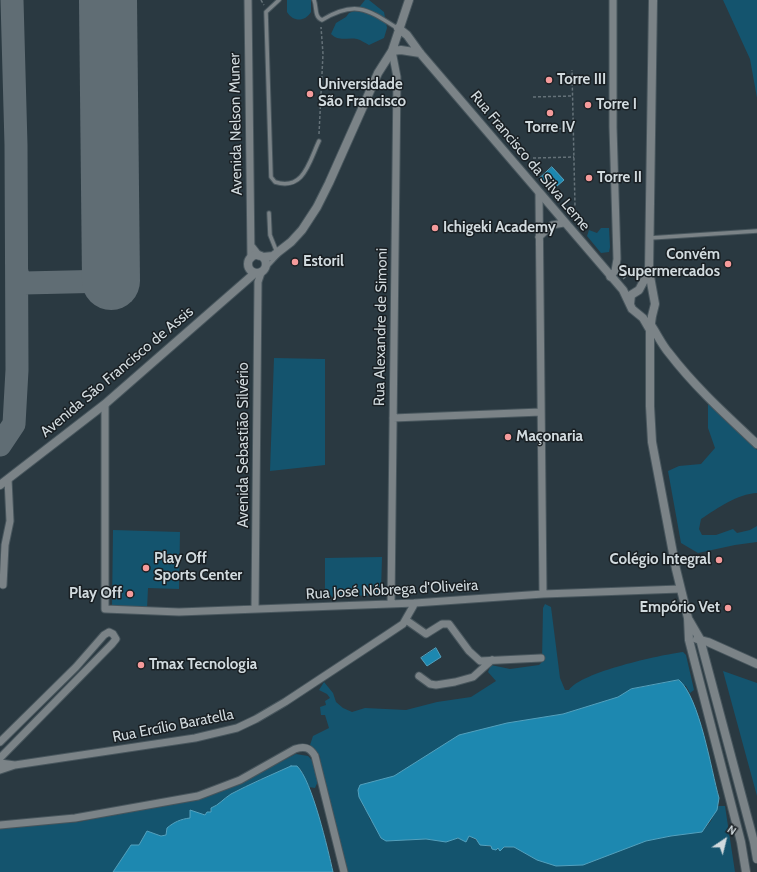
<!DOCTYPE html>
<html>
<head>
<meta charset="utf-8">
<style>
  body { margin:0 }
  #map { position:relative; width:757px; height:872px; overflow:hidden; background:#2a3941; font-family:Cabin,sans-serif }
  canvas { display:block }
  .north { position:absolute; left:705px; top:820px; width:40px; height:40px; -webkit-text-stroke:3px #191f23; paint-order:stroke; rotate:35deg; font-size:11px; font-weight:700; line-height:16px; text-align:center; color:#d1dade }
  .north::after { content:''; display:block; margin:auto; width:14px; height:18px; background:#d1dade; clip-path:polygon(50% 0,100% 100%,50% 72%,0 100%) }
</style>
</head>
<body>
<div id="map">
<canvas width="757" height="872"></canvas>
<div class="north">N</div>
</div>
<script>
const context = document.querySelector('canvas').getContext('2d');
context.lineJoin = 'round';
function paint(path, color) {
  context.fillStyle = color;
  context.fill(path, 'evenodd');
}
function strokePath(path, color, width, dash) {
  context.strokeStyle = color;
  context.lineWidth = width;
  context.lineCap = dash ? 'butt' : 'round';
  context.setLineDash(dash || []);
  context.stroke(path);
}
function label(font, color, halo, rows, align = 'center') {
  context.font = font + ' Cabin,sans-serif';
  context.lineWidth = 3;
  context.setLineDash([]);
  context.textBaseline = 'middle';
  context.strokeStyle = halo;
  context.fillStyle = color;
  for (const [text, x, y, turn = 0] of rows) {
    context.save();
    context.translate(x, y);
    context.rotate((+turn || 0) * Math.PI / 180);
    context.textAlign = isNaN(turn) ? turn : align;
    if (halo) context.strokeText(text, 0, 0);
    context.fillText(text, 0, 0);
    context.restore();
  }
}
paint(new Path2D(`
  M287 0H311V12C305 22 293 22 287 12Z
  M365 0H369L384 12 387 28 384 38 369 45C365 43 361 40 357 39 347 37 339 42 331 34L336 23 346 17 349 13 357 10Z
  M723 0H757V98L750 59Z
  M601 228H609L610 247 609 252 601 253 587 236 589 230 597 233Z
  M274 358 325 359V465L270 471Z
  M708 404 728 418 757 450V493C737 494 718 508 701 519L699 529 702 535H716L733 529 737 533 750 530 757 526V542L735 545 698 553 681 543 668 471 679 466 701 464 715 448 708 428Z
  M113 530 180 532 179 589 148 588 147 609 112 608Z
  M382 557 381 591 377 595 325 597V558Z
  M545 604 551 607 560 678 565 690H569C581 672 660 655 683 652L686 655 694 690 690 693 686 686 672 682 644 686 631 689 618 697 563 714 507 723 459 735 394 776 360 785 363 806 368 813 370 820 375 823 381 838 392 841 426 839 446 842 453 839H466L469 836 485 846 498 848 514 847 537 860 583 865 646 841 671 836 702 832 711 821 718 806H725L735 872H346L321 773 320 756 310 745 313 736 329 728 325 715H321L320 707 326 705 325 701 330 698 327 694 319 690 324 682 333 693 336 702 343 708 352 712 365 708 406 710 437 702 471 697 496 681 488 672 491 665 510 669 539 665 542 662 543 608Z
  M723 671 757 683V796Z
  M296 754 308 756 313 761 318 781 315 788 309 787 301 770 297 766H291C271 775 250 784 231 794 223 799 219 805 211 808V812L205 815 190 811V818C177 820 172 824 166 835L161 836 147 831 139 845H131L113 872H0V829L40 824 79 822 152 806 182 803 233 786Z`), '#14546e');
const water = new Path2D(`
  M552 167 564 180 556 187 549 178 544 182 540 178Z
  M436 648 441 657 427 666 421 658Z
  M679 680C700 698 711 770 719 798L717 810 702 832 671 836 646 841 583 865 556 866 537 860 514 847H504L500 851 498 848 496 850 492 849 491 846 480 845 476 839 469 836 466 842 458 838 446 842 426 839 386 841 381 838 359 797 358 790 360 785 394 776 459 735 507 723 563 714 618 697 631 689Z
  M291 766H297C312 780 328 850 333 872H113L131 845H139L147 831 161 836 166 835 167 828C174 822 181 819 190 818V810L205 815 207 812H211V808C219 805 223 799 231 794 250 784 271 775 291 766Z`);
paint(water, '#1d88b0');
strokePath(water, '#53a1be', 1);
strokePath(new Path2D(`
  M17 272 18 277 24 283 111 281
  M0 445 14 424 17 370 16 145 12 0`), '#606d74', 23);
strokePath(new Path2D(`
  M108 0 111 281`), '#606d74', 58);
const service = new Path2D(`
  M279 0 266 12 271 177 275 182C304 191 309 162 319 141
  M314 0C317 7 314 17 322 20 355 0 367 9 397 28
  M650 238 757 231
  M264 270 278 255 270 235 269 213`);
const minor = new Path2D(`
  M248 0 251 258
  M539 193 543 594
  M539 237 552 225 564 223
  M252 247 259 256
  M610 277 615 271 617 259 613 127V0
  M105 404V609L179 612 415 603 543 594 680 589
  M393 418 541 412
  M3 585 5 545 10 521 8 479
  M391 604 397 77 392 51
  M255 609 258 282 261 273
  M406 620 426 634 442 624H449L469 651 480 661 541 658
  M419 676 430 684 436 685 455 682 473 677 492 660
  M0 742 76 667 104 635 109 632 113 634 116 639 112 644 0 758
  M0 763 15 765 0 770
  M15 765 195 738 237 728 256 719 285 702 385 636 403 624 415 603
  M0 825 75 818 198 796 240 780 295 749C304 746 310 747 315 756L344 872`);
const tertiary = new Path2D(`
  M653 0 649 271 655 304 652 316 650 330V406L652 442 676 569 688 618 689 640 741 842 746 872
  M398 28 407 35 420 53 623 290 632 309 643 318 650 330
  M392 51 401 50 420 53
  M248 264a9 9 0 1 1 18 0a9 9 0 1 1-18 0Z
  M263 257 273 256 291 242 302 230 317 207 329 183 378 73 392 51 409 0
  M630 304 631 295 639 290 649 271
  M651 325C657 334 662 345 669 353 695 387 726 415 757 444
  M0 485 105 404 255 273
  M689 620 700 639 754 842 757 859
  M697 639 708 642 757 664`);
strokePath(service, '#48565d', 5.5);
strokePath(minor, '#48565d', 9);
strokePath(tertiary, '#48565d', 10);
strokePath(new Path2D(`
  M261 0 264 5
  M533 97 572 96
  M534 130 573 128
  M319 134 323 54 321 27
  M533 158 574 157
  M568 212 575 207 572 70
  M623 279 628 275`), '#657279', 1.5, [3, 2]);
strokePath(service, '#7b8387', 3.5);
strokePath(minor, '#7b8387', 7);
strokePath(tertiary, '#7b8387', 8);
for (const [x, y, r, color] of [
  [549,80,4,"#f59b9b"],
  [310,94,4,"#f59b9b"],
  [588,105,4,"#f59b9b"],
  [550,113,4,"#f59b9b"],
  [589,178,4,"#f59b9b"],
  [435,228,4,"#f59b9b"],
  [295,262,4,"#f59b9b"],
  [728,264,4,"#f59b9b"],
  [508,437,4,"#f59b9b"],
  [719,560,4,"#f59b9b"],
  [146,568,4,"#f59b9b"],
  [130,594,4,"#f59b9b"],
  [728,608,4,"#f59b9b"],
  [141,665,4,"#f59b9b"]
]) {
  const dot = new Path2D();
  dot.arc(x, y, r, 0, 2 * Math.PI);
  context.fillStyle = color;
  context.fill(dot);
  strokePath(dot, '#191f23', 1.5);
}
label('bold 15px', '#d1dade', '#191f23', [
  ["Torre III",557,80],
  ["Universidade",318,85],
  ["São Francisco",318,102],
  ["Torre I",596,105],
  ["Torre IV",550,128,"center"],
  ["Torre II",597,178],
  ["Ichigeki Academy",443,228],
  ["Convém",720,255,"right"],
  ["Supermercados",720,272,"right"],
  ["Estoril",303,262],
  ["Maçonaria",516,437],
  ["Play Off",154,559],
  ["Sports Center",154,576],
  ["Colégio Integral",711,560,"right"],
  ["Play Off",122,594,"right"],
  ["Empório Vet",720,608,"right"],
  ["Tmax Tecnologia",149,665]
], 'left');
label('15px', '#d1dade', '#191f23', [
  ["Avenida Nelson Muner",236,124,-91],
  ["Rua Francisco da Silva Leme",530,161,50],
  ["Rua Alexandre de Simoni",381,327,-89],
  ["Avenida São Francisco de Assis",117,372,-40],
  ["Avenida Sebastião Silvério",244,445,-90],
  ["Rua José Nóbrega d'Oliveira",392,590,-3],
  ["Rua Ercílio Baratella",173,726,-11]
]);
</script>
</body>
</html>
